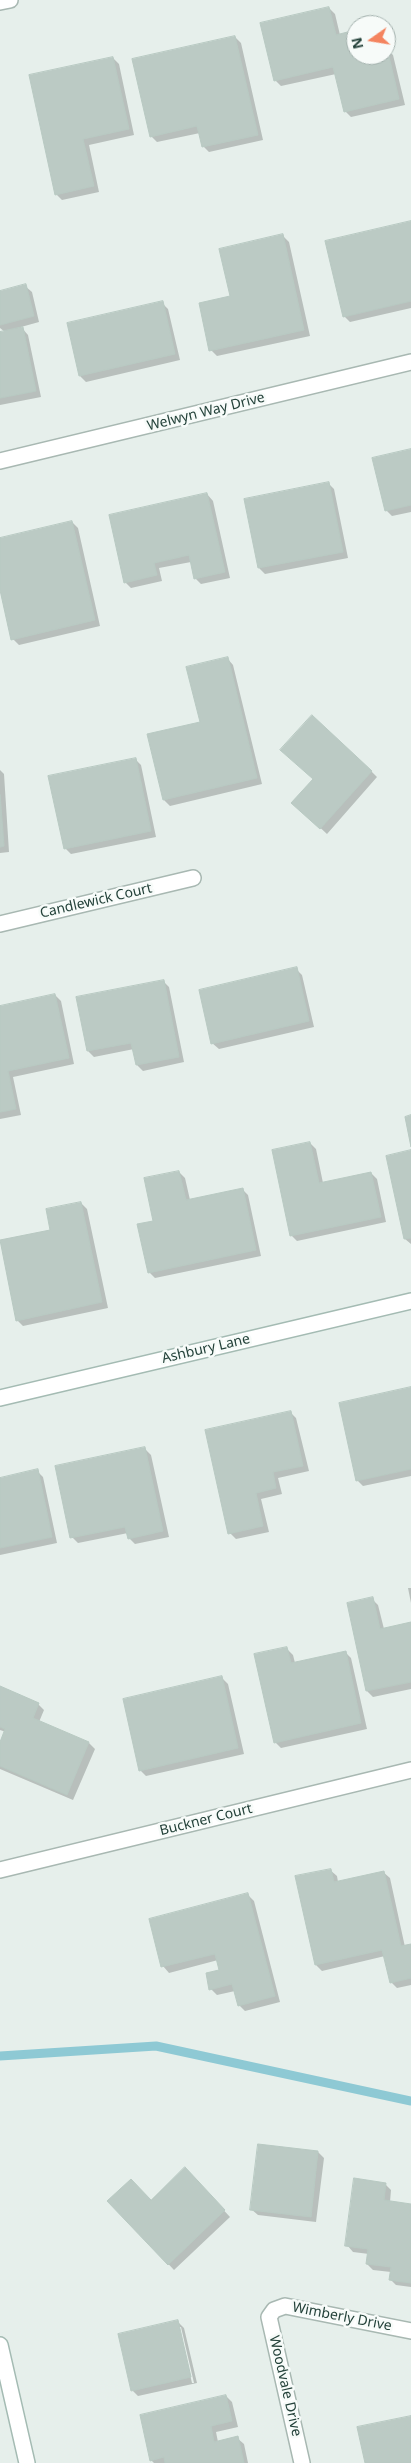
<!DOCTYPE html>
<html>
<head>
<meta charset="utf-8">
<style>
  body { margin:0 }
  #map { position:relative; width:411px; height:2463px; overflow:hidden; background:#e6efeb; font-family:"Noto Sans",sans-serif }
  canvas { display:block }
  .north { position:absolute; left:346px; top:15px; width:50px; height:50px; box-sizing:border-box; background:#f7fbf9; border:1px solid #a3b1ad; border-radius:50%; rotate:257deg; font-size:14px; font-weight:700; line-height:20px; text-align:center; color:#24423a }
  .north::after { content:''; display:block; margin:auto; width:18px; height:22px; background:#f4845f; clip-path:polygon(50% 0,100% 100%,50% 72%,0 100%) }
</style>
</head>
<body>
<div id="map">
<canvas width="411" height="2463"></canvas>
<div class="north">N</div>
</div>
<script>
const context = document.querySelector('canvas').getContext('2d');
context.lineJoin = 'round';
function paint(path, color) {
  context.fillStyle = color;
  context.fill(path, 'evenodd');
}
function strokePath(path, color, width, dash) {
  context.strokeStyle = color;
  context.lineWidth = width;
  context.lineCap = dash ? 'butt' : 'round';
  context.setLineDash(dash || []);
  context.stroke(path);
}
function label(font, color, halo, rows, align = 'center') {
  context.font = font + ' "Noto Sans",sans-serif';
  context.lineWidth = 5;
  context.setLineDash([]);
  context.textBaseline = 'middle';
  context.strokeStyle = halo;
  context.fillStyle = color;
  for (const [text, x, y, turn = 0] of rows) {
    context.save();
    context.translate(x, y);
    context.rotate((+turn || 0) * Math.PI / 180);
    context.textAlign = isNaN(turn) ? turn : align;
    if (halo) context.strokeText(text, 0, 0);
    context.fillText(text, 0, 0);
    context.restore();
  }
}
paint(new Path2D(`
  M329 8 335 14 340 35 356 32V55H386L387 49 393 55 405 105 351 117 345 111 336 74 281 86 275 80Z
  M235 37 241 43 263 140 209 152 203 146 200 133 157 142 151 136Z
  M113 58 119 64 134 135 89 145 99 192 62 200 56 194Z
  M411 222V308L350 322 344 316Z
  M283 236 289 242 310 336 217 356 211 350 232 297Z
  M25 286 32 292 39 322 21 327 28 335 41 397 0 405V333L5 332 0 328V293Z
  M162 303 168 309 180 360 86 382 80 376Z
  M411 451V512L392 516 386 510Z
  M328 483 334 489 348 558 265 574 259 568Z
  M207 494 213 501 230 578 201 584 195 578 191 562 159 568 162 581 131 588 125 582Z
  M72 522 78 528 100 626 19 645 13 639 0 584V539Z
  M227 658 233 665 262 784 170 806 164 800 149 735 201 723Z
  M135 759 141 765 156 837 71 854 65 848Z
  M0 770 4 774 9 852 0 853Z
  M371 771 377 777 327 834 299 808 314 780Z
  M296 969 302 975 314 1027 219 1049 212 1043Z
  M163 981 169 987 184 1062 143 1071 137 1065 134 1049 94 1057 88 1051Z
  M55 995 61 1001 74 1064 13 1077 21 1115 0 1119V1007Z
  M310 1143 316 1149 323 1183 371 1173 377 1179 386 1222 297 1241 291 1235Z
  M411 1152V1244L405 1239Z
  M179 1172 185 1178 190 1200 242 1189 248 1195 261 1256 155 1278 149 1272 155 1222Z
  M81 1203 87 1209 108 1308 23 1326 17 1320 52 1231Z
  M411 1388V1476L363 1486 357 1480Z
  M290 1412 296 1418 309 1471 278 1478 282 1494 261 1499 269 1532 236 1539 230 1533Z
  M145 1449 151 1455 169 1537 135 1544 129 1538 128 1533 78 1543 72 1537Z
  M37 1471 43 1477 57 1543 0 1555V1479Z
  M408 1588H411V1603Z
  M372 1599 378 1605 384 1629 411 1624V1689L373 1697 367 1691Z
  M287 1649 293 1655 295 1663 345 1652 351 1658 367 1729 281 1748 275 1742Z
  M222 1678 228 1684 244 1754 146 1776 140 1770Z
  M0 1687 38 1704 44 1710 39 1722 89 1743 95 1749 73 1800 0 1769V1745L6 1732 0 1730Z
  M330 1870 337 1876 338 1882 383 1872 390 1878 405 1947 411 1945V1985L397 1988 391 1982 385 1956 322 1971 316 1965 297 1877Z
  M248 1895 254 1901 280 2002 245 2011 239 2005 235 1991 217 1995 211 1989 220 1971 218 1960 169 1973 163 1966Z
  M318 2152 324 2158 316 2222 258 2215 251 2209Z
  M191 2175 230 2217 174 2270 109 2201H152Z
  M385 2184 391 2190 390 2202 411 2205V2287L396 2285 390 2279 391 2272 373 2270 367 2264 369 2254 353 2252 347 2245Z
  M178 2322 184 2328 197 2383 138 2396 132 2390ZM179 2327H181L194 2383H192Z
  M226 2396 232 2402 238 2427 216 2432 218 2442 237 2438 244 2444 248 2463H154L151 2460Z`), '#0003');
strokePath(new Path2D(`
  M0 2056 156 2046 411 2101`), '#8ec9d4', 9);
const building = new Path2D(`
  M329 7 336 35 355 30 356 55H386L387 48 399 99 344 112 333 67 274 81 260 23Z
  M235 36 258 135 202 147 197 126 150 137 132 59Z
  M113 57 129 129 83 139 94 186 55 195 29 75Z
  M411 221V301L343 317 325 241Z
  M283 234 304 330 209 351 199 303 230 296 219 249Z
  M26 284 34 316 0 325V291Z
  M163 301 175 354 79 376 67 323Z
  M23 327 36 391 0 398V332Z
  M411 449V505L385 511 372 458Z
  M329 482 343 552 258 568 244 499Z
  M207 493 225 572 194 579 189 555 154 563 157 575 124 583 109 515Z
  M72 521 95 620 11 640 0 590V538Z
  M228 657 257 778 163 800 147 734 200 722 186 667Z
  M312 715 372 771 320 829 291 803 313 779 280 750Z
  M136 758 151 831 64 849 48 776Z
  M0 795 4 846 0 847Z
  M297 967 309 1021 211 1044 199 990Z
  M164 980 179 1057 136 1065 131 1043 87 1051 76 997Z
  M55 994 69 1058 8 1071 16 1109 0 1112V1006Z
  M411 1115V1147L405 1117Z
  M310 1142 319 1183 371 1172 381 1217 290 1236 272 1150Z
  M411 1150V1238L404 1239 386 1156Z
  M179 1171 186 1200 243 1188 256 1250 148 1273 137 1224 153 1221 144 1178Z
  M81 1202 102 1302 16 1321 0 1240 50 1230 46 1209Z
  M411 1387V1469L356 1481 339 1403Z
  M291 1411 303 1466 273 1472 276 1488 256 1493 263 1526 228 1534 205 1430Z
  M145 1447 163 1531 128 1539 125 1527 70 1538 55 1466Z
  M38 1469 52 1537 0 1548V1478Z
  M373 1597 380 1629 411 1622V1682L366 1691 347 1603Z
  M287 1647 291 1663 346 1651 361 1723 274 1743 254 1654Z
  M222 1676 238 1748 139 1771 123 1699Z
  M0 1686 39 1703 33 1718 89 1742 67 1795 0 1766V1742L5 1729 0 1727Z
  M331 1869 334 1882 384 1871 401 1946 411 1944V1978L390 1983 382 1950 315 1965 295 1876Z
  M248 1893 275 1996 238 2006 232 1984 209 1990 206 1973 219 1970 215 1954 161 1967 149 1919Z
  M258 2144 318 2151 311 2217 250 2210Z
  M185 2167 225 2210 168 2265 107 2201 131 2179 151 2200Z
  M354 2178 386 2183 384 2200 411 2204V2283L389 2280 391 2267 366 2264 368 2249 345 2246Z
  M178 2320 191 2377 131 2391 118 2334Z
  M226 2395 232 2421 211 2426 214 2442 238 2436 244 2463H165L164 2457 150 2461 140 2415Z
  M411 2416V2463H365L357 2427Z`);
paint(building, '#bbcac4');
strokePath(building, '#b8c9c2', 1);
const street = new Path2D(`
  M0 2 10 0
  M0 461 411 362
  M0 924 193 878
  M0 1870 411 1770
  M302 2463 269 2317 274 2310 285 2306 411 2331`);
const secondary = new Path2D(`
  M0 1398 411 1301
  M0 2345 27 2463`);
strokePath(street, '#a8b8b2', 18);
strokePath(secondary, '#a4bbb3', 18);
strokePath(street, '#fff', 15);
strokePath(secondary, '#fff', 15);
label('14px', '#24423a', '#f7fbf9', [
  ["Welwyn Way Drive",206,412,-14],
  ["Candlewick Court",96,901,-13],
  ["Ashbury Lane",206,1349,-13],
  ["Buckner Court",206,1820,-14],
  ["Wimberly Drive",342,2317,11],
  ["Woodvale Drive",285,2386,77]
]);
</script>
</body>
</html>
